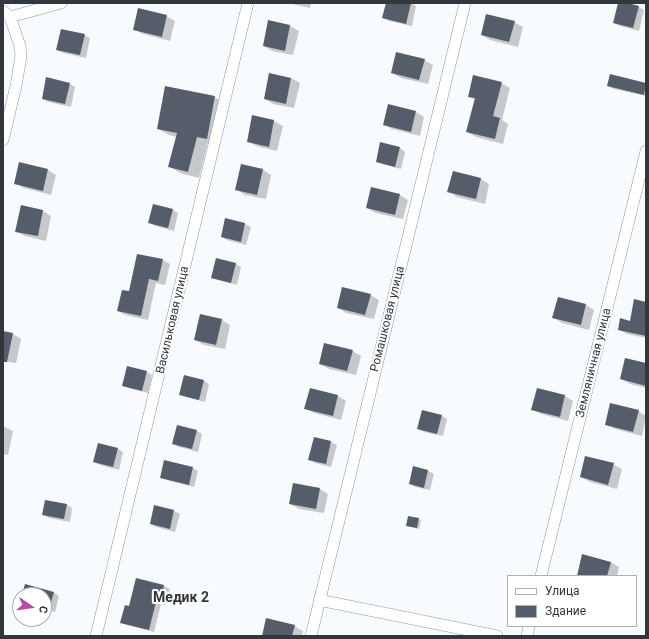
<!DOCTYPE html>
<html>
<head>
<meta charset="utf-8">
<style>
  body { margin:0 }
  #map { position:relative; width:649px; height:639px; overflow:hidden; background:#f8fbfe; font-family:Roboto,sans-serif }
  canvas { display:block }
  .frame { position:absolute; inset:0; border:4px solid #31373c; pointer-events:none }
  .legend { position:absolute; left:507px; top:575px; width:130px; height:52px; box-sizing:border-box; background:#fff; border:1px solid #adafb1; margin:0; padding:5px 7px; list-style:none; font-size:12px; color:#31373c }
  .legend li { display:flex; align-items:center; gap:8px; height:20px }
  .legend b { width:20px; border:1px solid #adafb1 }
  .north { position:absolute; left:12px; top:587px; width:40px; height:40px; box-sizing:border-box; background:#fff; border:1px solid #adafb1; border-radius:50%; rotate:103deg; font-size:11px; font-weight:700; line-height:16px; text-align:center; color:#31373c }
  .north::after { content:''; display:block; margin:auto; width:14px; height:18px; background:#bc49a3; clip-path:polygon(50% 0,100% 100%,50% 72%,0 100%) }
</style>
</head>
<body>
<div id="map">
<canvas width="649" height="639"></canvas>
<div class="frame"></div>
<ul class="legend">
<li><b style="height:5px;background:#fff"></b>Улица</li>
<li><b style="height:11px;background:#555d6b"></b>Здание</li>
</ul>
<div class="north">С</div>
</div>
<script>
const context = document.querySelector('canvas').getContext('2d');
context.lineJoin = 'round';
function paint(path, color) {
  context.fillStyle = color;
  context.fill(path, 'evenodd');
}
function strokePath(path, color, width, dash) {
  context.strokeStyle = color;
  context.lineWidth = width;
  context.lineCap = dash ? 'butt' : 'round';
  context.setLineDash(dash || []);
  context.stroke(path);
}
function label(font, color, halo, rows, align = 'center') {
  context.font = font + ' Roboto,sans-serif';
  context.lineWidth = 4;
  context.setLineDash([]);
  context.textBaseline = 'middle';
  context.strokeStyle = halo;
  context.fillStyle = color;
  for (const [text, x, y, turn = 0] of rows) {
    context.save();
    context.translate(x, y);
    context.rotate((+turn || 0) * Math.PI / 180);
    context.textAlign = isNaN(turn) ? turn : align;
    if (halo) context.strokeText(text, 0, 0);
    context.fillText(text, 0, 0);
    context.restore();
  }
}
paint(new Path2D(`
  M288 3H311L310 8Z
  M387 3H411L416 6 412 26 389 21 383 18Z
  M619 3 639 7 644 10 639 31 620 26 614 23Z
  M166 16 175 21 170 41 143 34 134 29Z
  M269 22 290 26 299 31 293 55 272 51 264 46Z
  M514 22 523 27 518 47 490 40 482 35Z
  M84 35 90 38 86 58 63 53 57 50Z
  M424 60 433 65 428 84 401 78 392 73Z
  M270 74 291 78 300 83 294 108 273 104 265 99Z
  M610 76 646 84V96L614 89 608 86Z
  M501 83 510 88 502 120 508 124 503 144 476 137 467 132 475 100 469 96Z
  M70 84 75 87 71 107 48 102 43 99Z
  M214 97 225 103 217 144 208 142 199 178 180 173 170 167 177 137 169 135 158 129Z
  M389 105 416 112 424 117 420 136 392 129 384 125Z
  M253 117 274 121 283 126 277 151 256 146 248 141Z
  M381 144 400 148 405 152 401 169 382 164 377 161Z
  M48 170 56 175 51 195 24 188 15 183Z
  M263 170 271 175 266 199 245 195 237 190Z
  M453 172 481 179 489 184 485 204 457 197 449 192Z
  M400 195 408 200 403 219 376 213 367 208Z
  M22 207 43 211 51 216 46 241 25 236 16 231Z
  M173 210 178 213 174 231 155 226 150 223Z
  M226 219 245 224 251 227 246 245 227 240 222 237Z
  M217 259 236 264 241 267 237 285 218 280 213 277Z
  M163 260 170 264 165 285 156 283 148 320 125 315 118 311 130 292Z
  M370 295 379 300 374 319 346 313 338 308Z
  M558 298 586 305 594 310 589 330 562 323 554 318Z
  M646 303V338L627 334 619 330 631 322Z
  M222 320 230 325 225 349 204 345 195 340Z
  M3 332 13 334 21 339 16 363 3 361Z
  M352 351 361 356 356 375 329 369 320 364Z
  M646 364V388L630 384 621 379Z
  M147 372 152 375 148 393 129 388 123 385Z
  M185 376 204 381 209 384 205 402 186 397 181 394Z
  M537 390 565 396 573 401 568 421 541 414 532 409Z
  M338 396 346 401 341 420 314 413 305 408Z
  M638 411 646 416 642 436 615 429 606 424Z
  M442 416 447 419 443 436 424 432 418 429Z
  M3 426 13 431 8 455 3 454Z
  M197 431 202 434 198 452 179 447 173 444Z
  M315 438 331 442 337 445 331 467 315 463 310 460Z
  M118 449 123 452 119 470 100 465 94 462Z
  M613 464 622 469 617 489 590 482 581 477Z
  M413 467 428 471 434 474 430 490 415 487 410 483Z
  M193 468 198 471 194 487 167 480 161 477Z
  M320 489 328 494 324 513 299 509 290 504Z
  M67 505 72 508 70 522 49 518 44 515Z
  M155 506 174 511 180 514 175 532 156 527 151 524Z
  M419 519 421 521 419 529 407 526Z
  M610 562 619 567 617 576H579Z
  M137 579 164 586 170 589 165 605 161 604 154 632 127 625 121 622 129 607Z
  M53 592 59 596 55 612 44 609V595H23Z
  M294 626 303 631 302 636H263Z`), '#0003');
paint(new Path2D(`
  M386 3H411L406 24 382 18Z
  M618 3H628L639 6 633 28 613 23Z
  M138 8 167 15 162 37 133 30Z
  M486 14 515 21 509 42 481 35Z
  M268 20 290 25 285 51 263 46Z
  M61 29 85 34 80 55 56 50Z
  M396 52 425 59 419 80 391 73Z
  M269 73 291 78 286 104 264 99Z
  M610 74 646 83 644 95 607 86Z
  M473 75 502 82 493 116 500 118 495 139 466 132 475 98 468 97Z
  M46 77 70 83 65 104 42 99Z
  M165 86 215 96 207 139 197 137 188 172 168 167 177 133 157 129Z
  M388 104 416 111 411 132 383 125Z
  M252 115 274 120 269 147 247 142Z
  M380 142 400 147 395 167 376 162Z
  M19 162 48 169 43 191 14 184Z
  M241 164 263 169 257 195 235 190Z
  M453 171 481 178 476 199 447 192Z
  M371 187 400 194 395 215 366 208Z
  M153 204 173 209 168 228 148 223Z
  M21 205 43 210 38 236 15 232Z
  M225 218 245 223 241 242 221 237Z
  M137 254 163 259 158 281 149 279 141 316 117 311 122 290 129 291Z
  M216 258 236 263 231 283 211 278Z
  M342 287 371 294 365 315 337 308Z
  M558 297 586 304 581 325 552 318Z
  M634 299 646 302V336L618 330 620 318 630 321Z
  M200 314 222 319 216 345 194 340Z
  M3 331 13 333 7 362H3Z
  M324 343 353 350 347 371 319 364Z
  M625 358 646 363V386L620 379Z
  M127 366 147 371 142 391 122 386Z
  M184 375 204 380 199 400 179 395Z
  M310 388 338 395 333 416 304 409Z
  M537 388 565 395 560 417 531 410Z
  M610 403 639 410 633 432 605 425Z
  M422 410 442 415 437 434 417 429Z
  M177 425 197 430 192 449 172 444Z
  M314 437 331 441 326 464 308 460Z
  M98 443 118 448 113 467 93 462Z
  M585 456 614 463 608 485 580 477Z
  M164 460 193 467 189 485 160 478Z
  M413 466 428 470 424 488 409 484Z
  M293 483 320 488 316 509 289 504Z
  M45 500 67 504 64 519 42 515Z
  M154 505 174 510 170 529 150 524Z
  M408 516 419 518 417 528 406 526Z
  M582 554 611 562 607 576H577Z
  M136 578 164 585 160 603 156 602 149 630 120 623 125 605 129 606Z
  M25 584 54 592 47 616H44V595H22Z
  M266 618 295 625 292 636H262Z`), '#555d6b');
const minor = new Path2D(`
  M3 11 10 17 61 3
  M3 140 16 86 21 56 20 46 10 17
  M541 576 646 151
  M319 600 497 636
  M96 636 248 3
  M311 636 465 3
  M527 636 529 626`);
strokePath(minor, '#8b9aa6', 12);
strokePath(minor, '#fff', 11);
label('12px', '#31373c', '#fff', [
  ["Ромашковая улица",388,319,-76],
  ["Васильковая улица",173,320,-77],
  ["Земляничная улица",594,363,-76]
]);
label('bold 14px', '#31373c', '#fff', [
  ["Медик 2",181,598]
]);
</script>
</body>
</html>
